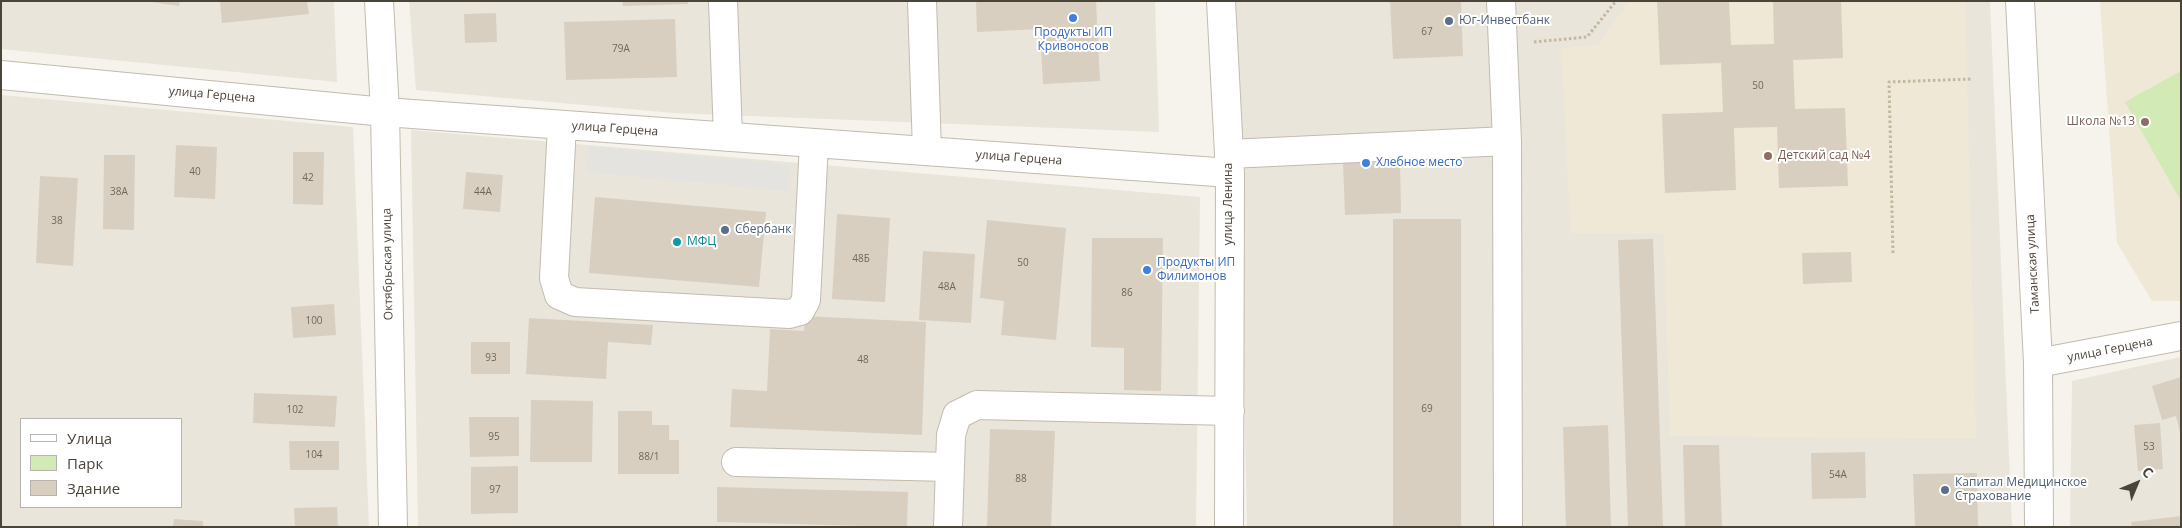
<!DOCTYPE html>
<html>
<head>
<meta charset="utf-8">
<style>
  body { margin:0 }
  #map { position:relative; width:2182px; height:528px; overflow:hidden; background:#f6f3ec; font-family:"Open Sans",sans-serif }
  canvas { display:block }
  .frame { position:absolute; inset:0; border:2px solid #4b4439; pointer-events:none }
  .legend { position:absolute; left:20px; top:418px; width:162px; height:90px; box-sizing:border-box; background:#fff; border:1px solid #b7b4b0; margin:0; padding:6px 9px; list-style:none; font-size:15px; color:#4b4439 }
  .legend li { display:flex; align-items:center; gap:10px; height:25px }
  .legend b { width:25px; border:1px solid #b7b4b0 }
  .north { position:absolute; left:2112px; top:458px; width:50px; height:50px; -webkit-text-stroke:4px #fff; paint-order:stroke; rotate:45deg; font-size:14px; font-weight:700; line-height:20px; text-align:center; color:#4b4439 }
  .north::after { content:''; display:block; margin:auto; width:18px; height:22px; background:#4b4439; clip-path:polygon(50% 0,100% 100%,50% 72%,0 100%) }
</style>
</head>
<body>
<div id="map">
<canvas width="2182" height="528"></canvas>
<div class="frame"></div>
<ul class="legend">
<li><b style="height:6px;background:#fff"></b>Улица</li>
<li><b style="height:14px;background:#d2eab5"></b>Парк</li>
<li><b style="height:14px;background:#d8cfc1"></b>Здание</li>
</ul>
<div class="north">С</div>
</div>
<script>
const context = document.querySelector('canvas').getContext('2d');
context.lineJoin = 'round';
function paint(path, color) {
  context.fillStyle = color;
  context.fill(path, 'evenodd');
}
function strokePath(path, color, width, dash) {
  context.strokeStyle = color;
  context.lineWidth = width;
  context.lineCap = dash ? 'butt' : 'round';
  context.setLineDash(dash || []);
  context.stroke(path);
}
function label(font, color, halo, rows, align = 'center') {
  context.font = font + ' "Open Sans",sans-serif';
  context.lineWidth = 4;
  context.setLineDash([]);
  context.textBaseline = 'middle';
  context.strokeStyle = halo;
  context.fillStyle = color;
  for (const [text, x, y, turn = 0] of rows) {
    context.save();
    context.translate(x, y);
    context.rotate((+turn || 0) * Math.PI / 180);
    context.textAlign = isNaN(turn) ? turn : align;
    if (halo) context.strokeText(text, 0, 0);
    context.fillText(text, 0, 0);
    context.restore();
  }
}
paint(new Path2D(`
  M1 1H334L337 82 1 49Z
  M409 1H1155L1159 132 673 113 416 90Z
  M1236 1H1990L2012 527H1247Z
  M1 95 353 127 369 527H1ZM21 419H181V507H21Z
  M411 130 1200 197 1196 527H418Z
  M2181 357V527H2070L2072 381Z`), '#eae5da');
paint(new Path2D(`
  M1629 1H1965L1976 439 1670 436 1664 234 1571 233 1561 48 1598 45Z
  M2100 1H2181V301H2152L2117 243Z`), '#efe8d6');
paint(new Path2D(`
  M2181 71V201L2125 102Z`), '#d2eab5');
paint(new Path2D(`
  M588 146 790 165 788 191 586 172Z`), '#e5e3e0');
paint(new Path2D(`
  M144 1H180L179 6Z
  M220 1H307L309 14 222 23Z
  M622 1H688V4L623 6Z
  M976 1H1096L1100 81 1043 84 1040 29 977 32Z
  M1390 1H1461L1463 56 1393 59Z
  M1657 1H1729L1731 45 1774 44 1773 1H1841L1843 58 1793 60 1795 109 1845 108 1848 186 1779 188 1777 127 1734 128 1736 190 1665 193 1662 114 1723 112 1721 63 1660 65Z
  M496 13 497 42 465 43 464 14Z
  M675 19 677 77 566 80 564 22Z
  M176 145 217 147 215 199 174 197Z
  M293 152H324L323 205 293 204Z
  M104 155H135L134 230 103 229Z
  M1400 162 1401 213 1345 215 1343 163Z
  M466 172 503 175 500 212 463 209Z
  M40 176 78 178 73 266 36 263Z
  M595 197 766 212 759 287 589 273Z
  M837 214 890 218 885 302 832 299Z
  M1393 219H1461V527H1393Z
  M987 220 1066 228 1056 340 1001 335 1004 301 980 298Z
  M1092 238H1163L1161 391 1124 390V348L1091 347Z
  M1653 239 1663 527H1628L1618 240Z
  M923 251 975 254 971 323 919 320Z
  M1851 252 1852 282 1803 284 1802 253Z
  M334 304 336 335 293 338 291 307Z
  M805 316 926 322 922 435 730 427 732 389 767 391 770 329 804 331Z
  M529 318 653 325 651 345 608 342 606 379 526 374Z
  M471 342H510V374H471Z
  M2181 377V432H2180L2176 416 2162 420 2152 386Z
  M254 393 337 396 335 427 253 423Z
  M531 400 593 401 592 462H530Z
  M618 411H652V425H669V440H679V474H618Z
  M469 417H519V456L470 457Z
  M2160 423 2163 469 2138 471 2134 425Z
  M1608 425 1611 527H1566L1563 427Z
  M990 429 1055 431 1051 527H987Z
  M289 441H339V470H290Z
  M1683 445H1719L1722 527H1685Z
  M1865 452 1866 498 1812 499 1811 453Z
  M518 466V513L471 514V467Z
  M1977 473 1978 527H1915L1913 474Z
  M717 487 908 492 907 527 717 522Z
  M337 507 338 527H295L294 508Z
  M2181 516V527H2132L2131 522Z
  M174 519 203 521V527H173Z`), '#d8cfc1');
const minor = new Path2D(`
  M379 1 385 112 393 527
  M723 1 728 137
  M922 1 927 151
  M1221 1 1230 173 1229 527
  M2020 1 2038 363 2039 527
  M1 75 385 112 1230 173
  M562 125 554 278 559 295 575 302 789 314 800 311 806 300 814 143
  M1507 141 1508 527
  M1229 154 1507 141 1501 1
  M2038 363 2181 336
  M736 462 950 467
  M948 527 951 435 957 415 977 405 1230 411`);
strokePath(minor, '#c2bbae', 30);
strokePath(new Path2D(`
  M1534 42 1587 37 1616 1
  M1893 253 1889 82 1972 79`), '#c4b79f', 3, [2.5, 2.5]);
strokePath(minor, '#fff', 28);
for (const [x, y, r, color] of [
  [1073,18,5,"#3f7fe0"],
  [1449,21,5,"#5c6f8a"],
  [2145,122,5,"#8d6e63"],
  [1768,156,5,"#8d6e63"],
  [1366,163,5,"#3f7fe0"],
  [725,230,5,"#5c6f8a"],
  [677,242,5,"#0f9aa8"],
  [1147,270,5,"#3f7fe0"],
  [1945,490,5,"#5c6f8a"]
]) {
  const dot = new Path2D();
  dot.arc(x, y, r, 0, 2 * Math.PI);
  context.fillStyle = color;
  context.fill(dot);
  strokePath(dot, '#fff', 2);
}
label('10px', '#6e675b', null, [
  ["67",1427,32],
  ["79А",621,49],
  ["50",1758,86],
  ["40",195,172],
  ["42",308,178],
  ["38А",119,192],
  ["44А",483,192],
  ["38",57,221],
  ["48Б",861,259],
  ["50",1023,263],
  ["48А",947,287],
  ["86",1127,293],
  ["100",314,321],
  ["93",491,358],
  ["48",863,360],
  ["69",1427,409],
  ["102",295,410],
  ["95",494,437],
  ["53",2149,447],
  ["104",314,455],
  ["88/1",649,457],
  ["54А",1838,475],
  ["88",1021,479],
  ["97",495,490]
]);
label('12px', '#4e5e75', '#fff', [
  ["Юг-Инвестбанк",1459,21],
  ["Сбербанк",735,230],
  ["Капитал Медицинское",1955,483],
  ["Страхование",1955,497]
], 'left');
label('12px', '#366cbe', '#fff', [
  ["Продукты ИП",1073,33,"center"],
  ["Кривоносов",1073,47,"center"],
  ["Хлебное место",1376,163],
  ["Продукты ИП",1157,263],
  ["Филимонов",1157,277]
], 'left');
label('12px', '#4b4439', '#fff', [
  ["улица Герцена",212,95,5],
  ["улица Герцена",615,129,4],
  ["улица Герцена",1019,158,4],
  ["улица Ленина",1229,204,-90],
  ["Октябрьская улица",388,264,-91],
  ["Таманская улица",2033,264,-93],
  ["улица Герцена",2110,350,-11]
]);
label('12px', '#785e54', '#fff', [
  ["Школа №13",2135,122],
  ["Детский сад №4",1778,156,"left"]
], 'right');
label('12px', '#0d838f', '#fff', [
  ["МФЦ",687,242]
], 'left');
</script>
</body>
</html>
